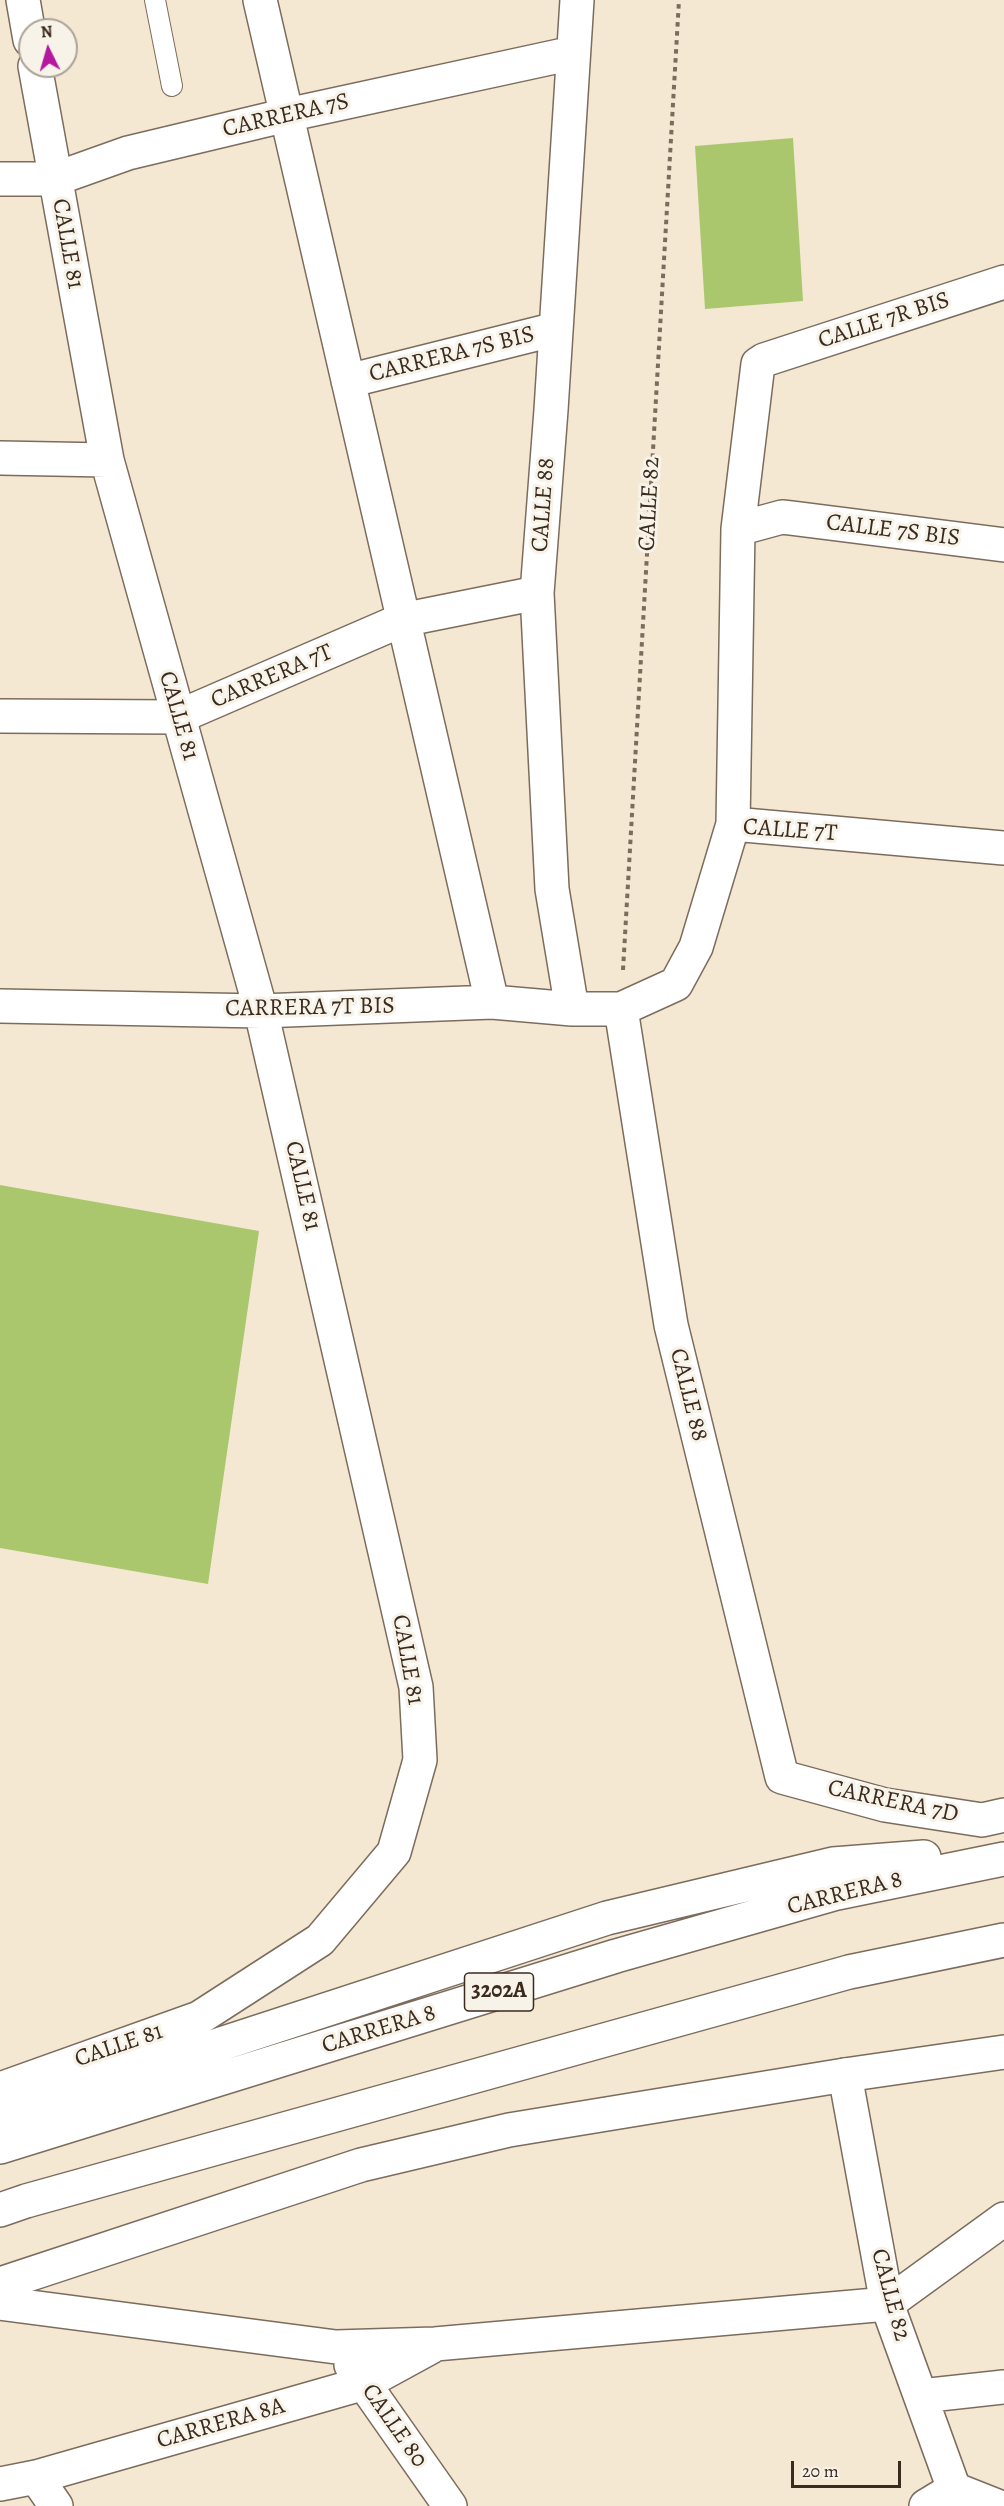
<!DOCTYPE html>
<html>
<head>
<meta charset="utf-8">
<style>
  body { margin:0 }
  #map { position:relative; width:1004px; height:2506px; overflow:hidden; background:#f4e8d3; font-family:Alegreya,serif }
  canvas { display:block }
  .north { position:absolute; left:18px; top:18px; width:60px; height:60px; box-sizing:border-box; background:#f7f3e8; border:2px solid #aca397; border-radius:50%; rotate:355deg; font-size:16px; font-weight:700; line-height:24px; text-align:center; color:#3b2a1e }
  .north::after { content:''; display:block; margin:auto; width:21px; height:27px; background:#b5179e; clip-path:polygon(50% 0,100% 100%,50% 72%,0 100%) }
  .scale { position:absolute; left:791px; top:2461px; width:110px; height:27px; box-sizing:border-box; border:3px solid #3b2a1e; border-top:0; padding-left:8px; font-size:18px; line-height:21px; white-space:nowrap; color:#3b2a1e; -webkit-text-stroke:4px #f7f3e8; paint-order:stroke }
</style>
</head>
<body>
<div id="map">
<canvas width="1004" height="2506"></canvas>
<div class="north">N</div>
<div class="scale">20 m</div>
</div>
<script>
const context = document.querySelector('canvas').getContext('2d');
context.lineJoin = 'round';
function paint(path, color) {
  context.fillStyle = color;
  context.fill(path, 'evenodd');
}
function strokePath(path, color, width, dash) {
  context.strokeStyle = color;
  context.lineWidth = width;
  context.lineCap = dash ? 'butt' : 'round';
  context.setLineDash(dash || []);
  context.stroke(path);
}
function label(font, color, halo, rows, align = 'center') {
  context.font = font + ' Alegreya,serif';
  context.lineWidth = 6;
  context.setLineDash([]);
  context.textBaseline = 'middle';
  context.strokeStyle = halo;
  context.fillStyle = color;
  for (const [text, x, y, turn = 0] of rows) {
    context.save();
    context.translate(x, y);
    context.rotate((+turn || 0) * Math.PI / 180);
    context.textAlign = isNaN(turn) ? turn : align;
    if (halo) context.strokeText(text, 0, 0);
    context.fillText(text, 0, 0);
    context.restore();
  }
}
paint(new Path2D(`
  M793 138 803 301 705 309 695 146Z
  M0 1185 259 1231 208 1584 0 1548Z`), '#aac76e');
const lane = new Path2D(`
  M155 0 172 86`);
const street = new Path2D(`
  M23 0 30 40
  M260 0 492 1002
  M0 179H55L128 153 287 115 573 53
  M1004 282 764 360 758 364 738 529 782 517 791 518 1004 545
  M348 381 556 329
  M0 458 107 460
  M0 716 178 717 402 620 537 593
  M733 824 738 529
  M0 1006 261 1011 492 1002 572 1009H621L676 984 696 947 733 824 1004 848
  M572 1009 552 889 537 593 551 410 577 0
  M621 1009 671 1325 782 1777 885 1805 982 1820 1004 1815
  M845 2075 887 2304 954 2489 965 2506
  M0 2089 199 2018 320 1940 394 1852 420 1760 416 1687 261 1011 107 460 35 66
  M0 2303 336 2347 435 2344 887 2304
  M887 2304 1004 2219
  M351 2365 450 2506
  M921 2396 1004 2387
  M36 2477 56 2506
  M0 2484 36 2477 365 2383 431 2347
  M926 2506 954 2489 997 2506`);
const secondary = new Path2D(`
  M0 2284 361 2165 509 2130 845 2075 1004 2052`);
const primary = new Path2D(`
  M0 2116 607 1918 833 1864 924 1857
  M0 2147 616 1956 837 1893 1004 1859
  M0 2210 26 2201 849 1972 1004 1940`);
strokePath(lane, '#7c6c5d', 22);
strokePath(street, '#7c6c5d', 36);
strokePath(secondary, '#7c6c5d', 36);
strokePath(primary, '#7c6c5d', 36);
strokePath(new Path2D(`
  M623 970 679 0`), '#7c6c5d', 4, [4.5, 4.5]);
strokePath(lane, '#fff', 20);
strokePath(street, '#fff', 33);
strokePath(secondary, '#fff', 33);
strokePath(primary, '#fff', 33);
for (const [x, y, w] of [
  [499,1992,69]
]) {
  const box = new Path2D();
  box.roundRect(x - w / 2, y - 19, w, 38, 4.5);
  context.fillStyle = '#f7f3e8';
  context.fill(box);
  strokePath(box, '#3b2a1e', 1.5);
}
label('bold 22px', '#3b2a1e', null, [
  ["3202A",499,1992]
]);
label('24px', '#3b2a1e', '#f7f3e8', [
  ["CARRERA 7S",286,116,-13],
  ["CALLE 81",67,244,80],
  ["CALLE 7R BIS",884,321,-18],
  ["CARRERA 7S BIS",452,355,-14],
  ["CALLE 82",650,504,-87],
  ["CALLE 88",544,505,-86],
  ["CALLE 7S BIS",893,531,7],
  ["CARRERA 7T",272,677,-23],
  ["CALLE 81",178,716,74],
  ["CALLE 7T",790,831,4],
  ["CARRERA 7T BIS",310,1008,-1],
  ["CALLE 81",302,1186,77],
  ["CALLE 88",688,1395,76],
  ["CALLE 81",407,1660,80],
  ["CARRERA 7D",893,1802,12],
  ["CARRERA 8",845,1894,-14],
  ["CARRERA 8",379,2030,-17],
  ["CALLE 81",119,2046,-19],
  ["CALLE 82",890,2295,75],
  ["CARRERA 8A",221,2424,-16],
  ["CALLE 80",394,2426,55]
]);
</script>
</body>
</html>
